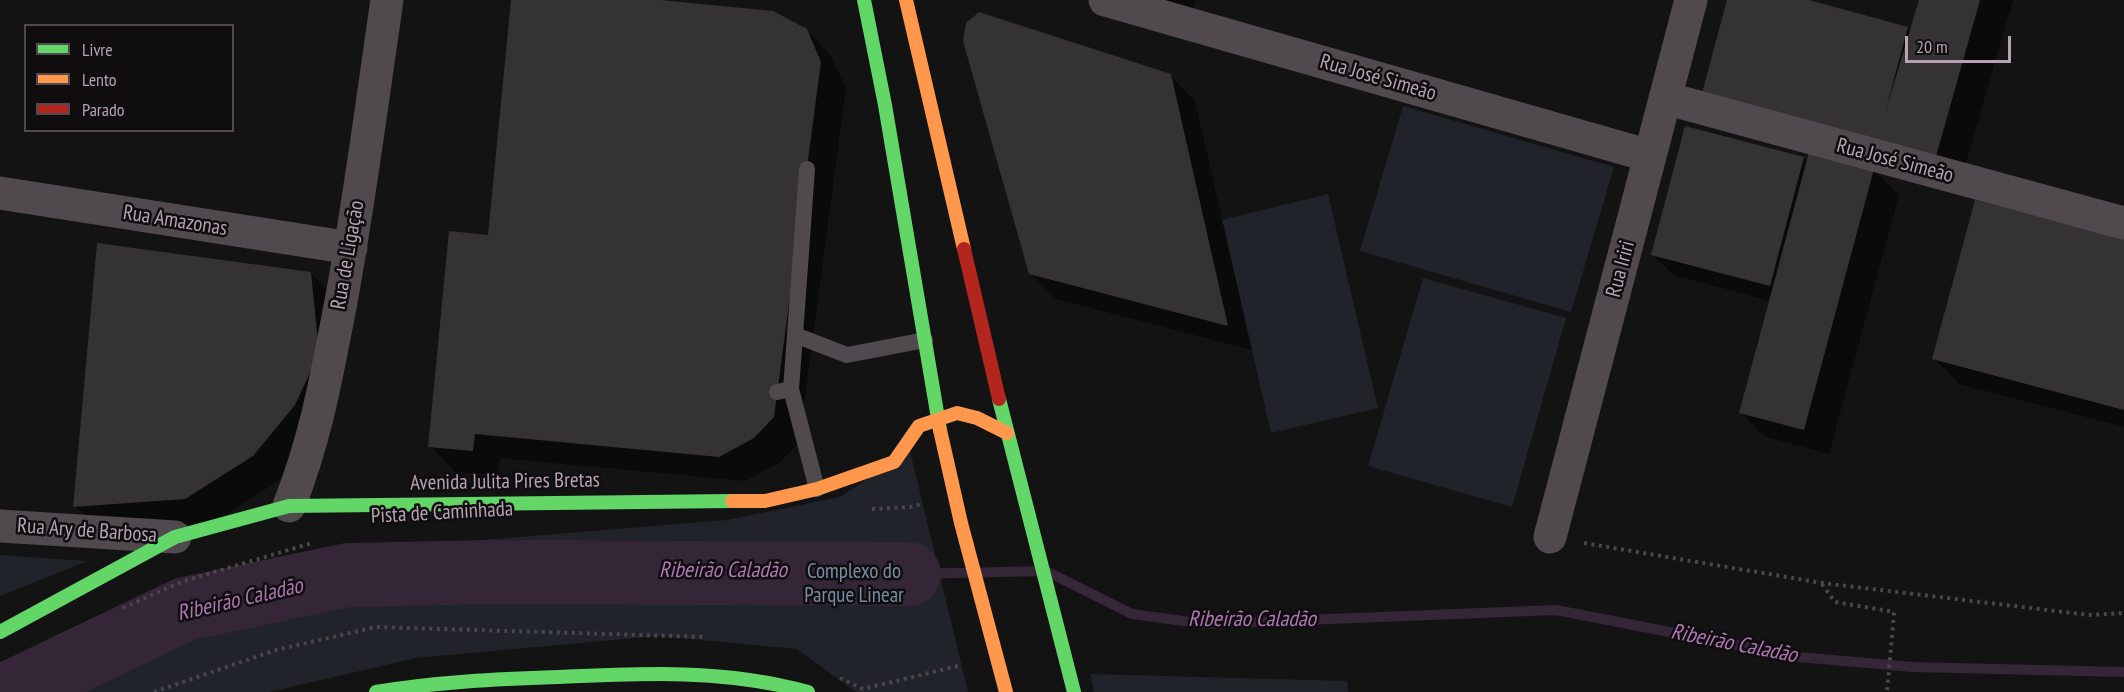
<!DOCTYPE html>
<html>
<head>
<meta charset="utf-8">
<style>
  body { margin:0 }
  #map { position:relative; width:2124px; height:692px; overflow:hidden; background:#131313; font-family:"PT Sans Narrow",sans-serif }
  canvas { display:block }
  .legend { position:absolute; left:24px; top:24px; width:210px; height:108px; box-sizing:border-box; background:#0f0d0e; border:2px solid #524950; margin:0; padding:8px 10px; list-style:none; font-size:18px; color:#b6a2b3 }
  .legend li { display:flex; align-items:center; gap:12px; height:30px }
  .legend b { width:30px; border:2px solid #524950 }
  .scale { position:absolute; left:1905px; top:36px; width:106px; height:27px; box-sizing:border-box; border:3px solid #b6a2b3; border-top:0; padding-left:8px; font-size:18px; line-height:21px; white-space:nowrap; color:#b6a2b3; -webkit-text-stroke:4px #0f0d0e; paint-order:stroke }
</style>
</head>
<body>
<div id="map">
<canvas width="2124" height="692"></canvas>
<ul class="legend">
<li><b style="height:8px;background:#63d668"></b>Livre</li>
<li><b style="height:8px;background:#ff974d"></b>Lento</li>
<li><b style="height:8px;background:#b3261e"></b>Parado</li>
</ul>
<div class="scale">20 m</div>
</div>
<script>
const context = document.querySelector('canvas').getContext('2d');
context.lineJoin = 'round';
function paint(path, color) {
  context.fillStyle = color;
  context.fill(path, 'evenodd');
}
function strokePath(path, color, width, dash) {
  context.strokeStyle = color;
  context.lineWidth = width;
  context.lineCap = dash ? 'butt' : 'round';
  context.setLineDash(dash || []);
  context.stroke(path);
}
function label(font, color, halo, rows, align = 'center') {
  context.font = font + ' "PT Sans Narrow",sans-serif';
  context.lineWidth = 5;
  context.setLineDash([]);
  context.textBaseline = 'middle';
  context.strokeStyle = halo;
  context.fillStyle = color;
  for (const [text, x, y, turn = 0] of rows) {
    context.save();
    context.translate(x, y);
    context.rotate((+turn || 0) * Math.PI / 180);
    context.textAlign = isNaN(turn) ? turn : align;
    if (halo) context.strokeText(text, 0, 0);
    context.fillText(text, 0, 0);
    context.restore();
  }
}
paint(new Path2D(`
  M1403 106 1614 167 1571 312 1360 251Z
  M1328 194 1378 408 1271 433 1222 220Z
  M1423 278 1566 318 1512 507 1368 466Z
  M910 451 968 692H856L797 649 658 636 416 658 269 692H0V673L188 590 348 551 727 520 840 497Z
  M0 555 87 561 0 596Z
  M1090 674 1347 681 1348 692H1094Z`), '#202329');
paint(new Path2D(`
  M512 0H645L806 30 831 56 846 88 799 443 779 463 745 481 500 458 498 475 455 472 430 446 489 236Z
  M1113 0H1196L1189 24Z
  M1729 0H1803L1907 28 1911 32 1920 0H2013L1960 184Z
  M1170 75 1195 101 1252 350 1056 299 1030 273Z
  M1804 158 1808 162 1874 170 1899 195 1829 454 1766 437 1740 412 1770 301 1674 275 1653 255Z
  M2124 240V427L1959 384 1934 358Z
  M311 273 336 299 343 379 320 430 278 481 211 524 100 531 75 506Z`), '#0007');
strokePath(new Path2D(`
  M909 574 1046 571 1132 614 1205 624 1556 610 1799 657 1912 667 2124 672`), '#342636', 10);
strokePath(new Path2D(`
  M12 692 185 609 348 575 494 572 909 574`), '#342636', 64);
paint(new Path2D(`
  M511 0H661L773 11 807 29 821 62 774 417 754 438 719 457 475 434 473 451 428 447 449 231 488 235Z
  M1727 0H1809L1908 27 1885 113 1919 0H1980L1935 160 1702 93Z
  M979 12 1171 74 1228 326 1029 274 963 41 966 23Z
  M1685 126 1804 157 1770 286 1651 255Z
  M1809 152 1874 169 1804 430 1739 413Z
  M1975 200 2124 239V410L1932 359Z
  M97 243 311 272 319 353 295 405 253 456 185 499 73 507Z`), '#343233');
strokePath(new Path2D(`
  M872 509 910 507 921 504
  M1584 543 1822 583 2089 615 2124 613
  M1822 584 1835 602 1894 612 1887 692
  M123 608 181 582 312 543
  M840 678 863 689 962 665
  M154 692 276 650 376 627 707 637`), '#4b464a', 4, [3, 4.5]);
strokePath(new Path2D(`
  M807 169 795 335 847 355 925 340
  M791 389 795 335
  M777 392 791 389 817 489`), '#50494e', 16);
strokePath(new Path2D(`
  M1105 0 1650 156
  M1665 98 2124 223
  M0 193 351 248
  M289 506C316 437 326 379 340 307 359 205 372 102 387 0
  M0 526 175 537
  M1550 537 1691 0`), '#50494e', 33);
strokePath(new Path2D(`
  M864 0 885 105 940 430
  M999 399 1074 692
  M0 632 175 537 289 506 732 501
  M376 692C436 682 497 679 558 677 643 673 726 669 808 692`), '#63d668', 14);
strokePath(new Path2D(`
  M906 0 964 249
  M940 430 961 523 1006 692
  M732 501H765L817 489 894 462 919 426 957 413 977 418 1007 433`), '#ff974d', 14);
strokePath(new Path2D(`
  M964 249 999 399`), '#b3261e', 14);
label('21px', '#b6a2b3', '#0f0d0e', [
  ["Rua José Simeão",1378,78,16],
  ["Rua José Simeão",1895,161,15],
  ["Rua Amazonas",175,221,9],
  ["Rua de Ligação",348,255,-80],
  ["Rua Iriri",1621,269,-75],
  ["Avenida Julita Pires Bretas",505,482,-1],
  ["Pista de Caminhada",442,513,-3],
  ["Rua Ary de Barbosa",87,531,4]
]);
label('21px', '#788da3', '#0f0d0e', [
  ["Complexo do",854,572],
  ["Parque Linear",854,596]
]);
label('italic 22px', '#af76b4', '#0f0d0e', [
  ["Ribeirão Caladão",723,571],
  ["Ribeirão Caladão",240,600,-13],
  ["Ribeirão Caladão",1252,620],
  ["Ribeirão Caladão",1734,644,11]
]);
</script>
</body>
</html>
